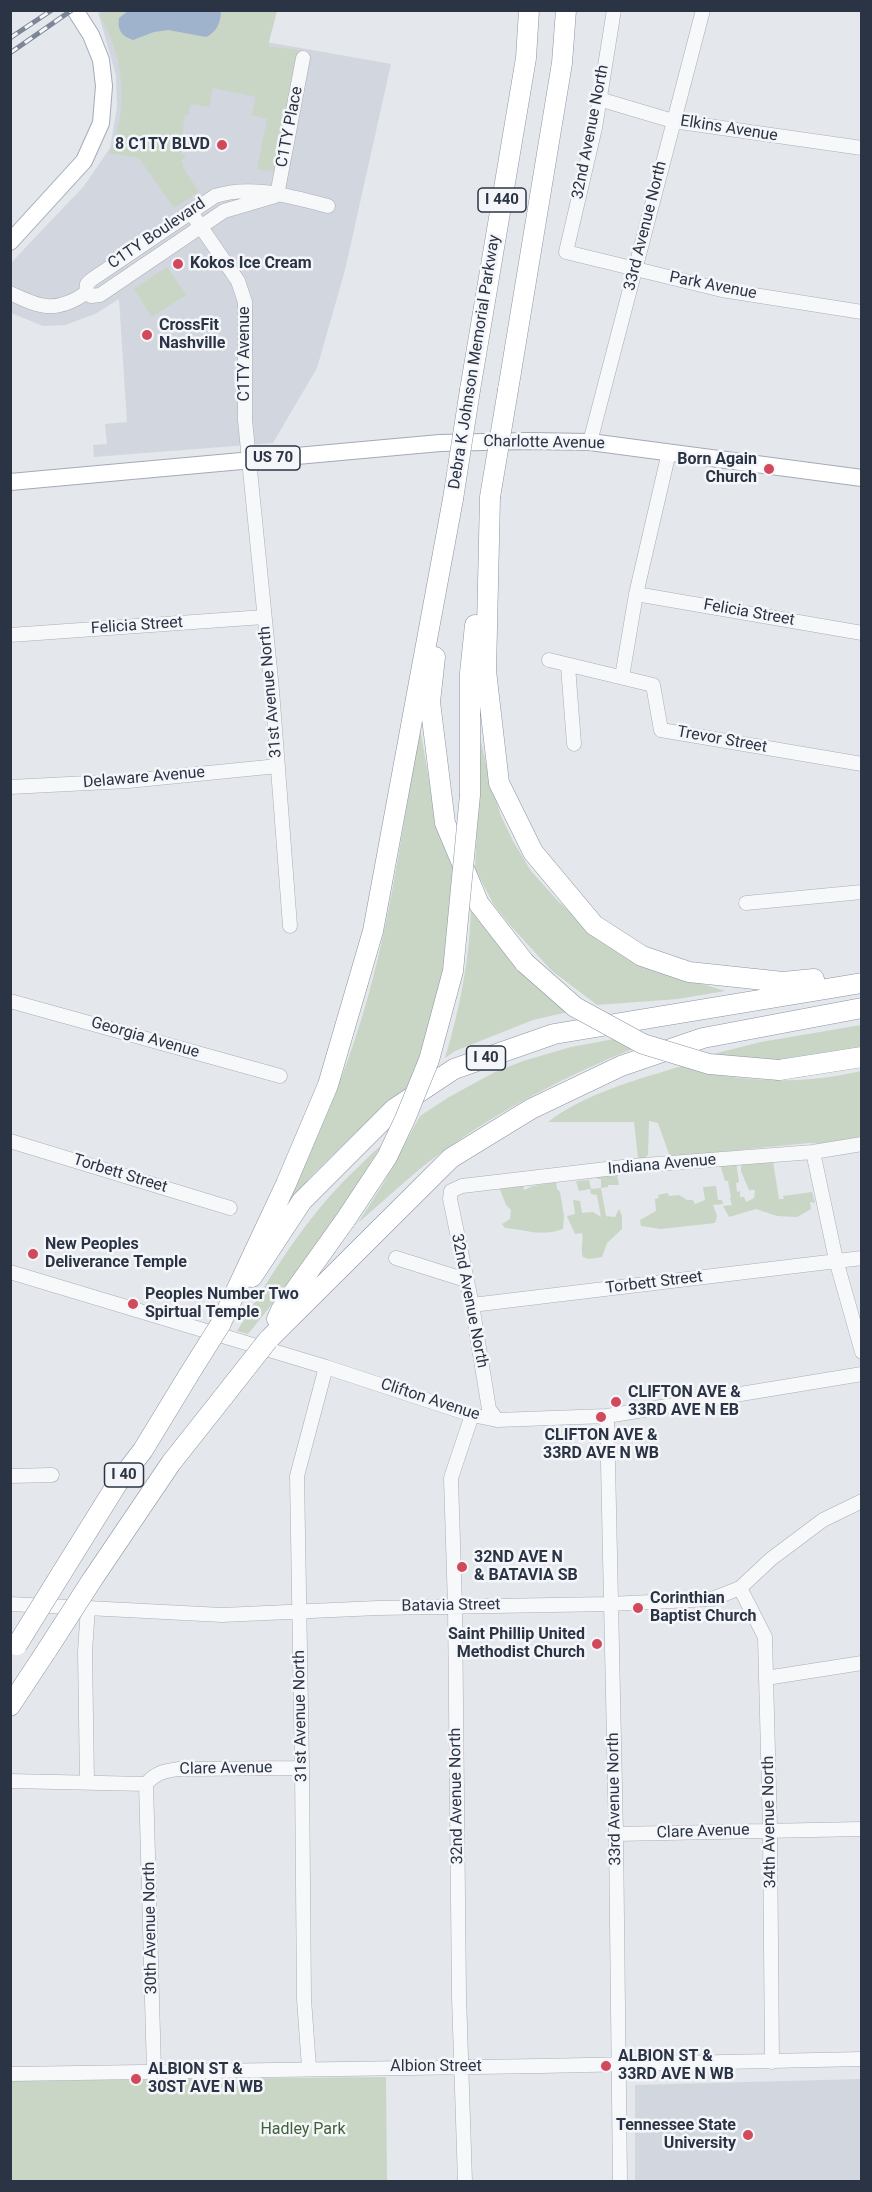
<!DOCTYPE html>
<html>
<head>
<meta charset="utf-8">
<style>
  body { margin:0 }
  #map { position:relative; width:872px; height:2192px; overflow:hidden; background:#e4e7ec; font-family:Roboto,sans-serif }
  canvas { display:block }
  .frame { position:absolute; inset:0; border:12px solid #2b3445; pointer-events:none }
</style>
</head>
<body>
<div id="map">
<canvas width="872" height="2192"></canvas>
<div class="frame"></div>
</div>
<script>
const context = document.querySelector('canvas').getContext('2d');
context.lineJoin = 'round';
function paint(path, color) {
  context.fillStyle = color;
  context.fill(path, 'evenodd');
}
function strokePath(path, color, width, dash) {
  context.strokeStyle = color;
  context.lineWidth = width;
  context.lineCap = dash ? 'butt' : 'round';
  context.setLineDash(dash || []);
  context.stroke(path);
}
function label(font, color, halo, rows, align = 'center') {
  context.font = font + ' Roboto,sans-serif';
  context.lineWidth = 5;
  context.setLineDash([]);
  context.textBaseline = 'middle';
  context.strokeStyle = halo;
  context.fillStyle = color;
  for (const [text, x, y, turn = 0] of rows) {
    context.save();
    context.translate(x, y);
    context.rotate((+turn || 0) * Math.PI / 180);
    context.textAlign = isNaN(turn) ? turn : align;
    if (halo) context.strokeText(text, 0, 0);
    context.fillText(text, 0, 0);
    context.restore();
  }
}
paint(new Path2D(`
  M98 12 391 64 345 270 317 368 273 443 94 457 93 445 107 444 105 424 127 422 119 299 95 314 65 325 43 326 11 313 10 264 84 186 110 148 117 108 116 75Z
  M861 2079V2181H635V2085Z`), '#d2d6de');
paint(new Path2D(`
  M105 10 277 11 268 46 299 50 276 172 257 169 267 119 252 115 256 97 213 88 209 107 191 104 188 115H185L182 135 184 136 181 154 186 155 181 161 184 165 182 166 199 192 174 208 139 158 109 153C130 108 124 56 99 14Z
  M167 267 186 295 152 317 134 289Z
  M420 728 433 803 454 867 448 945 438 1002 410 1088 356 1132 311 1176 290 1204 287 1202C320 1134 349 1066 369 993 393 907 404 816 420 728Z
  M481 742 489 777 501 816 513 841 531 871 558 901 586 927 664 972 725 991 678 999 597 1005 551 970 510 925 494 905 475 869Z
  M471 906 568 1012 533 1020 455 1051 445 1058C460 1008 470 958 471 906Z
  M861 1025V1050L783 1060 732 1057 713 1054 761 1042Z
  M614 1039 635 1048C568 1075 505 1107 446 1149 415 1171 387 1198 358 1223L383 1184 420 1116 449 1097 495 1072 523 1061 571 1047Z
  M682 1066C740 1083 802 1085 861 1071V1139L823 1144 809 1143 670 1157 658 1123 649 1121 648 1155 642 1160 638 1158 634 1122H548C586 1093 636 1080 682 1066Z
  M381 1146 332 1224 286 1287 248 1334 237 1331C273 1273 304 1219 354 1171 363 1163 371 1153 381 1146Z
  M772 1155 779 1199H784L783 1196 812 1192 815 1203 810 1202 811 1209 797 1217 777 1216 756 1209 729 1217 723 1206 732 1205 730 1198H731L728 1181H725L720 1164 736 1162 739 1182 736 1183 737 1192 740 1191V1197H744L746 1202 754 1198 755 1190H749L741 1171V1165L746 1162 757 1164 756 1156Z
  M617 1175 619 1185H608V1187L601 1188 606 1216 615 1217 619 1209 622 1216V1229L607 1243 602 1257 589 1259 583 1257C580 1249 584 1242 582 1233L575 1234 567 1216 575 1214 573 1200 580 1201 582 1213 593 1212 601 1217 597 1195 591 1194 590 1189 579 1191 576 1181 589 1180 591 1189 601 1188V1179H597V1177Z
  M556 1182 557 1189 560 1192 564 1216 563 1229C539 1237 528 1230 505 1228L502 1224 510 1219 511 1210 506 1205 499 1187 523 1185 524 1190 533 1186Z
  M716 1186 718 1200H722L723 1204 713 1205 717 1216 715 1223 661 1229 641 1226 640 1220 656 1211 655 1199 659 1198 658 1195 668 1193 669 1196 679 1195 687 1200H693L695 1204 705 1200 703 1187Z
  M386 2077 387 2181H11L10 2081Z`), '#c9d6c5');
paint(new Path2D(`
  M221 10C221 22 217 32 206 37L168 30 154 32 133 40C121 36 117 29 119 18L128 11Z`), '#9fb4cc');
const minor = new Path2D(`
  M614 10 595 128 566 252 722 290 862 312
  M599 99 673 121 862 148
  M277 195 303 58
  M190 211 238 281 245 302V420L272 690 290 926
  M10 293C41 308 56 313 86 293
  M86 293 87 284 91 280 215 196C253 184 292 197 328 206
  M86 293 91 296 100 295 224 211 275 196
  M590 442 703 10
  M636 594 862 633
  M10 635 264 617
  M549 660 653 685 661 730 862 764
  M568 666 574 744
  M622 677 636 594 669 452
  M10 787 128 781 278 766
  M746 903 862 892
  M10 1001 280 1076
  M10 1141 230 1208
  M813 1152 836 1260 862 1352
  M396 1258 466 1280
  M10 1272 326 1367 472 1415 497 1420 607 1416 862 1374
  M472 1305 862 1258
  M607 1416 616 1834 620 2182
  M497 1420 489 1409 472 1305 450 1199 451 1191 462 1186 632 1166 813 1152 862 1144
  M10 1476 52 1475
  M740 1588 765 1637 770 1830 772 2062
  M10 1604 222 1615 378 1608 610 1604 712 1599 740 1588 771 1559 823 1520 862 1501
  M766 1678 862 1663
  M10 1781 146 1784C156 1772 165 1771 179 1769L302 1768
  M87 1782 85 1652 88 1607
  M146 1784 154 2071
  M616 1834 862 1829
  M309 2068 304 1999 302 1768 297 1476 326 1367
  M10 2074 541 2066 862 2059
  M465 2182 459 1996 455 1606 451 1478 472 1415`);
const major = new Path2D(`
  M10 242 84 161 101 123 104 86 101 60 91 35 75 10
  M10 482 440 443 528 441 590 442 862 478`);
const highway = new Path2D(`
  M470 390 526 58 529 10
  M508 390 562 63 566 10
  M490 497 486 671 499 783 533 852 594 925 642 956 689 972 783 982 814 979
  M435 657 430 702 445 823 479 904 525 963
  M470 795V673L475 625
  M779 1070 862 1057
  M252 1277 302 1201 394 1109 454 1069 554 1034 862 983
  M277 1319 281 1310 346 1219
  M220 1325 286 1184 328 1085 373 931 453 499
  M268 1340 451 1158 531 1109 621 1066 703 1038 862 1008
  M61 1574 117 1484 143 1450 188 1376
  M92 1580 171 1463 224 1396
  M10 1706 47 1650`);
strokePath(minor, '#a9aeb7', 15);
strokePath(major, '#a3abb8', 18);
strokePath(highway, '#8b94a3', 21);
strokePath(minor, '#f7f8fa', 14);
strokePath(major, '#fff', 16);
strokePath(highway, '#fff', 20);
const rail = new Path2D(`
  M10 38 52 10
  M10 53 72 10`);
strokePath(rail, '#7d8696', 5);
strokePath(rail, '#f4f6f9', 3, [9]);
const highwayBridge = new Path2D(`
  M490 497 508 390
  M453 499 470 390
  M525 963 575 1007 643 1044 709 1064 779 1070
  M346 1219 387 1157 405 1119 429 1060 453 971 470 795
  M188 1376 220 1325
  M224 1396 268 1340
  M17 1645 61 1574
  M47 1650 92 1580`);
strokePath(highwayBridge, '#8b94a3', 21, []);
strokePath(highwayBridge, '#fff', 20);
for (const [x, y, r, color] of [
  [222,145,6,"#d1495b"],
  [178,264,6,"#d1495b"],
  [147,335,6,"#d1495b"],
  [769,469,6,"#d1495b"],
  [33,1254,6,"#d1495b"],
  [133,1304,6,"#d1495b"],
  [616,1402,6,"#d1495b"],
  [601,1417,6,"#d1495b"],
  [462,1567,6,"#d1495b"],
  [638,1608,6,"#d1495b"],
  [597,1644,6,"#d1495b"],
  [606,2066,6,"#d1495b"],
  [136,2079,6,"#d1495b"],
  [748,2135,6,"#d1495b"]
]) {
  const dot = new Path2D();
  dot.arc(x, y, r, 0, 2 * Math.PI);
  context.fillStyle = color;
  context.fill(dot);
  strokePath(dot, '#f4f6f9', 2);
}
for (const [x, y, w] of [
  [502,200,48],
  [273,458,54],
  [486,1058,39],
  [124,1475,39]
]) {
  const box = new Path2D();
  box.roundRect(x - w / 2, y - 12, w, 24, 4.5);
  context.fillStyle = '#f4f6f9';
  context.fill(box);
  strokePath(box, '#2b3445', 1.5);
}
label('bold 15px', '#2b3445', null, [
  ["I 440",502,200],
  ["US 70",273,458],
  ["I 40",486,1058],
  ["I 40",124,1475]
]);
label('16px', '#2b3445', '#f4f6f9', [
  ["C1TY Place",290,127,-79],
  ["Elkins Avenue",729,129,9],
  ["32nd Avenue North",591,132,-79],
  ["33rd Avenue North",646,226,-76],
  ["C1TY Boulevard",157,234,-34],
  ["Park Avenue",713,286,11],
  ["C1TY Avenue",245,354,-90],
  ["Debra K Johnson Memorial Parkway",475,362,-81],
  ["Charlotte Avenue",544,443,1],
  ["Felicia Street",749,613,10],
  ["Felicia Street",137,626,-4],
  ["31st Avenue North",271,692,-95],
  ["Trevor Street",722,740,10],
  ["Delaware Avenue",144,778,-5],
  ["Georgia Avenue",145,1038,16],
  ["Indiana Avenue",662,1165,-5],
  ["Torbett Street",120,1174,17],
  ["Torbett Street",654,1283,-7],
  ["32nd Avenue North",469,1301,79],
  ["Clifton Avenue",430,1400,18],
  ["Batavia Street",451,1606,-1],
  ["31st Avenue North",301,1716,-91],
  ["Clare Avenue",226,1769,-1],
  ["32nd Avenue North",457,1796,-91],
  ["33rd Avenue North",615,1799,-91],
  ["34th Avenue North",770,1822,-91],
  ["Clare Avenue",703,1832,-2],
  ["30th Avenue North",151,1928,-91],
  ["Albion Street",436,2067]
]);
label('bold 16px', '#2b3445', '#f4f6f9', [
  ["8 C1TY BLVD",210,145,"right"],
  ["Kokos Ice Cream",190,264],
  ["CrossFit",159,326],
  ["Nashville",159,344],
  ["Born Again",757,460,"right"],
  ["Church",757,478,"right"],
  ["New Peoples",45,1245],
  ["Deliverance Temple",45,1263],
  ["Peoples Number Two",145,1295],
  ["Spirtual Temple",145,1313],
  ["CLIFTON AVE &",628,1393],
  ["33RD AVE N EB",628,1411],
  ["CLIFTON AVE &",601,1436,"center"],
  ["33RD AVE N WB",601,1454,"center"],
  ["32ND AVE N",474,1558],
  ["& BATAVIA SB",474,1576],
  ["Corinthian",650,1599],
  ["Baptist Church",650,1617],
  ["Saint Phillip United",585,1635,"right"],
  ["Methodist Church",585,1653,"right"],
  ["ALBION ST &",618,2057],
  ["33RD AVE N WB",618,2075],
  ["ALBION ST &",148,2070],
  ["30ST AVE N WB",148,2088],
  ["Tennessee State",736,2126,"right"],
  ["University",736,2144,"right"]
], 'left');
label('16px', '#3f6138', '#f4f6f9', [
  ["Hadley Park",303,2130]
]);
</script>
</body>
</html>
